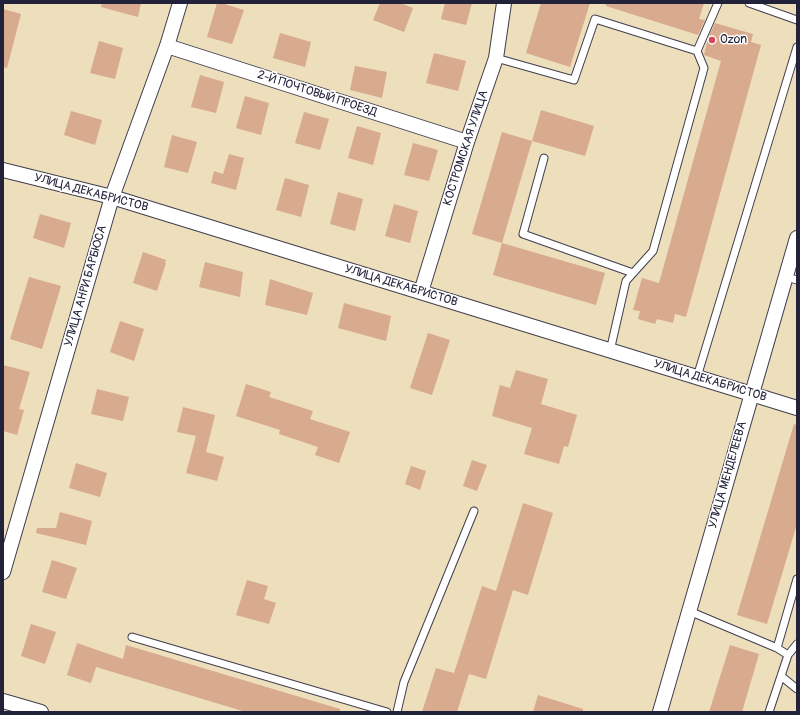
<!DOCTYPE html>
<html>
<head>
<meta charset="utf-8">
<style>
  body { margin:0 }
  #map { position:relative; width:800px; height:715px; overflow:hidden; background:#eddebc; font-family:Pangolin,sans-serif }
  canvas { display:block }
  .frame { position:absolute; inset:0; border:4px solid #22223b; pointer-events:none }
</style>
</head>
<body>
<div id="map">
<canvas width="800" height="715"></canvas>
<div class="frame"></div>
</div>
<script>
const context = document.querySelector('canvas').getContext('2d');
context.lineJoin = 'round';
function paint(path, color) {
  context.fillStyle = color;
  context.fill(path, 'evenodd');
}
function strokePath(path, color, width, dash) {
  context.strokeStyle = color;
  context.lineWidth = width;
  context.lineCap = dash ? 'butt' : 'round';
  context.setLineDash(dash || []);
  context.stroke(path);
}
function label(font, color, halo, rows, align = 'center') {
  context.font = font + ' Pangolin,sans-serif';
  context.lineWidth = 3;
  context.setLineDash([]);
  context.textBaseline = 'middle';
  context.strokeStyle = halo;
  context.fillStyle = color;
  for (const [text, x, y, turn = 0] of rows) {
    context.save();
    context.translate(x, y);
    context.rotate((+turn || 0) * Math.PI / 180);
    context.textAlign = isNaN(turn) ? turn : align;
    if (halo) context.strokeText(text, 0, 0);
    context.fillText(text, 0, 0);
    context.restore();
  }
}
paint(new Path2D(`
  M102 3H141L138 17 101 7Z
  M217 3H221L244 10 232 44 207 37Z
  M380 3H400L413 8 404 32 373 20Z
  M445 3H472L466 25 441 19Z
  M541 3H590L570 67 526 53Z
  M606 3H704L699 19 705 20 698 35 606 6Z
  M3 9 21 14 7 68 3 67Z
  M715 23 753 34 751 42 761 45 686 317 675 314 673 323 657 319 655 324 638 319 640 311 633 310 642 278 659 283 721 61 704 55 708 38Z
  M280 33 311 42 305 67 273 58Z
  M99 41 123 48 115 79 90 73Z
  M434 53 466 61 458 91 426 83Z
  M355 66 387 72 382 98 350 90Z
  M200 75 224 82 216 113 191 107Z
  M245 96 269 103 261 135 236 128Z
  M541 110 594 126 585 156 532 141Z
  M71 111 102 120 95 145 64 135Z
  M304 112 329 119 320 150 295 143Z
  M357 126 381 133 373 165 348 158Z
  M502 132 532 141 502 243 472 234Z
  M172 135 197 142 188 173 164 167Z
  M413 143 438 150 429 181 404 175Z
  M229 154 244 158 236 190 211 183 214 171 223 174Z
  M285 178 309 185 301 217 276 210Z
  M338 192 363 199 355 231 330 224Z
  M394 204 418 211 410 243 385 236Z
  M40 214 71 223 64 248 33 238Z
  M502 243 605 273 596 305 493 275Z
  M143 252 166 260 165 263H166L157 291 133 283Z
  M205 262 243 272 240 297 199 287Z
  M29 277 61 286 42 349 10 339Z
  M270 279 313 293 307 315 265 305Z
  M344 303 391 316 386 341 338 328Z
  M120 321 144 329 134 361 110 352Z
  M428 333 450 340 432 395 410 388Z
  M3 365 30 372 19 409 24 410 17 435 3 431Z
  M516 370 548 379 541 404 577 415 568 447 564 446 559 464 524 454 532 428 492 416 500 385 510 388Z
  M246 384 271 392 269 397 313 411 310 419 350 432 339 463 315 455 318 447 279 434 280 430 236 416Z
  M97 389 129 397 123 421 91 414Z
  M183 407 215 415 206 452 224 457 217 481 186 473 196 436 177 432Z
  M794 424 797 425V524L767 624 737 615Z
  M472 460 487 465 477 491 463 486Z
  M76 463 107 473 100 497 69 488Z
  M411 466 426 471 420 490 405 484Z
  M523 503 553 513 528 595 513 590 486 679 469 674 457 712H422L436 668 454 673 482 586 496 591Z
  M60 512 92 521 86 545 36 533 37 528H56Z
  M52 560 77 568 66 599 42 592Z
  M247 580 268 586 264 599 276 603 269 624 236 615Z
  M31 624 56 632 45 664 21 656Z
  M77 643 123 659 126 645 340 709V712H246L96 667 91 683 67 675Z
  M730 645 759 654 742 712H709Z
  M538 695 583 709V712H533Z`), '#d8aa8e');
const service = new Path2D(`
  M749 3 797 20
  M697 51 718 3
  M496 58 574 80 595 19 697 51 704 68 653 251 626 281 610 351
  M544 158 523 234 633 273
  M786 277 797 280
  M697 377 797 47
  M689 611 777 648
  M132 637 387 712
  M788 655 777 648 797 579
  M781 676 797 689
  M397 712 404 682 474 511
  M769 712 788 655 797 644`);
const minor = new Path2D(`
  M167 46 467 142
  M3 170 112 197 797 408
  M421 292 467 142 496 58 504 3
  M3 572 112 197 167 46 180 3
  M3 701 41 712
  M660 712 797 238`);
strokePath(service, '#403e4e', 9);
strokePath(minor, '#403e4e', 16);
strokePath(service, '#fff', 7);
strokePath(minor, '#fff', 14);
for (const [x, y, r, color] of [
  [712,40,4,"#d1495b"]
]) {
  const dot = new Path2D();
  dot.arc(x, y, r, 0, 2 * Math.PI);
  context.fillStyle = color;
  context.fill(dot);
  strokePath(dot, '#fff', 1.5);
}
label('12px', '#22223b', '#fff', [
  ["Ozon",720,40]
], 'left');
label('12px', '#22223b', '#fff', [
  ["2-Й ПОЧТОВЫЙ ПРОЕЗД",317,94,18],
  ["КОСТРОМСКАЯ УЛИЦА",466,148,-72],
  ["УЛИЦА ДЕКАБРИСТОВ",91,193,15],
  ["УЛИЦА АНРИ БАРБЮСА",86,286,-74],
  ["УЛИЦА ДЕКАБРИСТОВ",401,286,17],
  ["УЛИЦА ДЕКАБРИСТОВ",710,381,17],
  ["УЛИЦА МЕНДЕЛЕЕВА",728,475,-74]
]);
</script>
</body>
</html>
